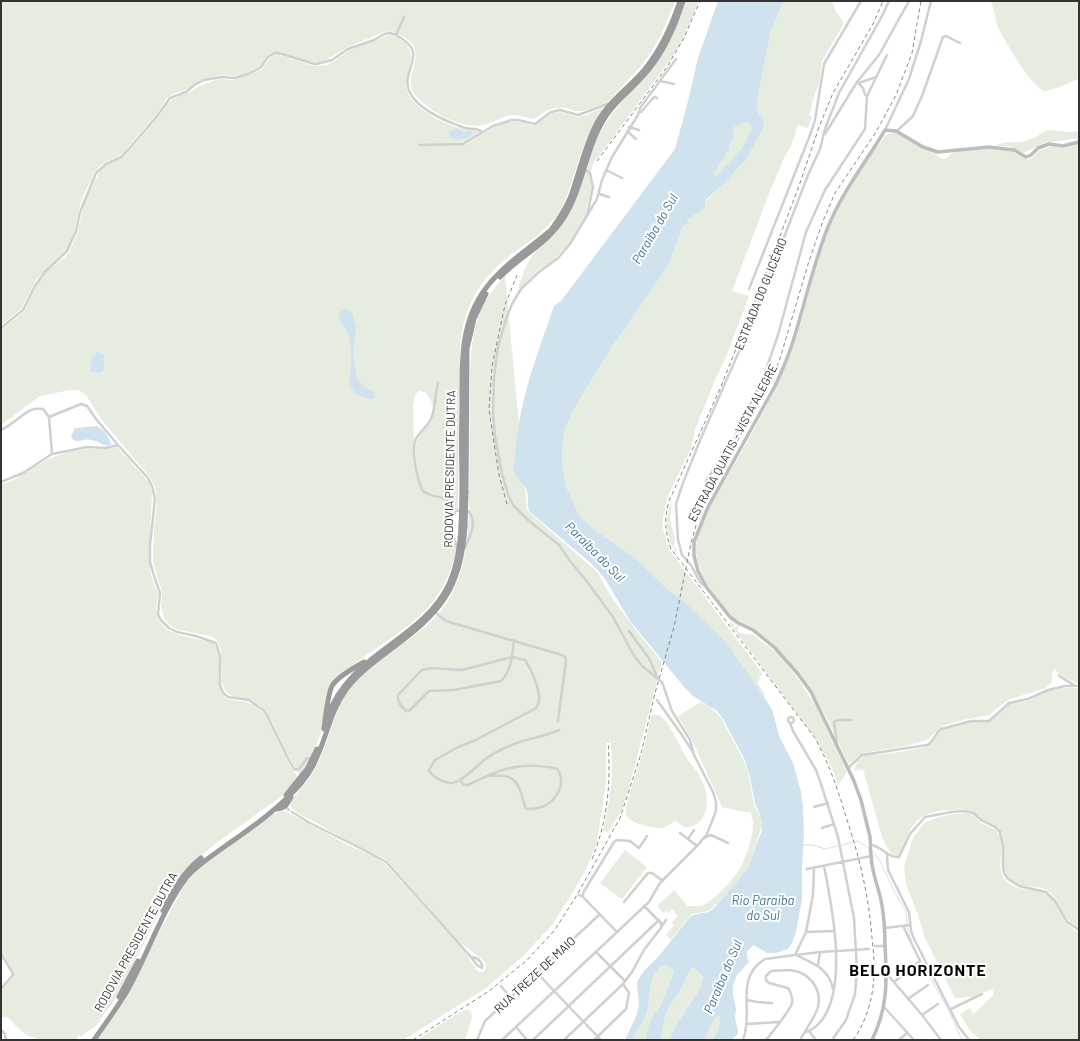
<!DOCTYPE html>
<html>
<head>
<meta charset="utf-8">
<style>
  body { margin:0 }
  #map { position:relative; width:1080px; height:1041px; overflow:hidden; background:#fff; font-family:Barlow,sans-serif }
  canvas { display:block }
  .frame { position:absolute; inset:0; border:2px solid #333; pointer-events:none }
</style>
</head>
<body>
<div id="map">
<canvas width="1080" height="1041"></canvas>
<div class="frame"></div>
</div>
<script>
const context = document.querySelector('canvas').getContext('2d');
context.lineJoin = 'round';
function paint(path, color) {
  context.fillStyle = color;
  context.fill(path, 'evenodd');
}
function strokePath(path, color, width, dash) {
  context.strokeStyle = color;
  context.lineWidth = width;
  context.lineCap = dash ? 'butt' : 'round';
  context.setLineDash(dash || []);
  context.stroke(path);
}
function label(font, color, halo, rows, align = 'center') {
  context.font = font + ' Barlow,sans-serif';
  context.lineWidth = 4;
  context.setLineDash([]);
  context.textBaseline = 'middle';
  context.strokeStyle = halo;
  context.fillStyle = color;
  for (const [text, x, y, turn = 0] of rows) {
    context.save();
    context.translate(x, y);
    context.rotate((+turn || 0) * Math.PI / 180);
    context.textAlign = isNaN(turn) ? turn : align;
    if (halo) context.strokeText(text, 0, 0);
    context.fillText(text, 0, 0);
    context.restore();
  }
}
paint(new Path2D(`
  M1 1H675L662 33 652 51 640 67 606 104 582 111H575L566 108H554L546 111 534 119C527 118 520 115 513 115 503 116 496 121 487 124 465 132 430 112 416 96 399 78 433 53 402 36 396 33 391 30 384 32L348 47 324 61 318 62 308 61 280 52 272 53 259 67 250 72 238 76 221 75 209 78 197 82 188 89 173 94 166 99 158 112 125 151 118 156 102 164 95 171 81 201 73 235 68 248 37 279 21 309 1 325Z
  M685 1H699L682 41 673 56 593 164 590 174 592 181V191L587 205 586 218 567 246 552 261 537 271 522 286 518 289C525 266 531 253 549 238L594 143 611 115 663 53 673 35Z
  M783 1H832L836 12 843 21V25L822 61 819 84 814 96 809 116 812 117 808 128 798 125 791 146 784 158 770 191 732 291 749 296 726 357 716 378 696 427 691 448 667 498 663 518V528L667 544 670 551 763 674 759 677 760 679 757 682 765 695 764 698 727 643 686 603 666 588 635 558 591 527 578 516 567 489 563 469 562 449 565 428 574 409 611 348 668 266 683 226 687 220 705 208V201L725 183 747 158 765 125 757 110 758 96 770 34Z
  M990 1H1079V78C1075 81 1050 91 1045 91 1033 89 1003 39 998 27 995 19 995 9 990 1Z
  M388 35C393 35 398 37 402 40 423 56 399 74 409 95 417 111 446 125 463 129 469 131 475 129 481 132L465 143 466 144C481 136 500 119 519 122 524 122 529 125 534 126L553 113 560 112 577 117 586 115 603 108C590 128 582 149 575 172 570 186 566 201 558 214 548 229 532 240 517 250 482 276 464 302 460 346L458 510 456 511C452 506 449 500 443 497 438 494 427 495 423 490 418 483 414 450 417 441 419 436 423 432 426 428 435 416 436 403 425 392L419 391 415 395 413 406 414 451 421 490 427 495 441 498 449 503 455 511C445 522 457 536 456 549 454 562 449 575 443 586 425 621 387 639 357 662 350 667 342 673 336 679 332 685 325 719 322 729 317 746 309 760 300 776L285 751 272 721 266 711 252 700 232 696 225 691 222 682 221 651 217 640 211 636 175 629 166 621 164 617 161 608 162 592 154 566 153 556 154 528 157 504 155 487 149 476 101 419 86 395 78 390H70L40 396 1 425V330L24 312 39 281 49 270 65 257 69 252 77 234 85 200 100 171 104 167 128 153 162 112 167 104 173 99 192 91 199 86 219 79 234 80 243 77 261 70 270 58 276 55 283 56 310 65 317 66 327 65 336 60 350 50Z
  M748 122 752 128 742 148 717 177 714 173 729 150V145L733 139 734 127Z
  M1049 130 1068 132 1079 131V138L1044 143 1021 154 1010 146H995C1005 140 1015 144 1026 141 1034 139 1041 133 1049 130Z
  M891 133H896L935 153 940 158 943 159 947 158 951 154 955 152 976 148 994 149 1011 151 1024 158 1028 159 1032 158 1040 150 1052 146 1063 148 1079 144V684L1060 676 1055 669 1052 673V682L1046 688 1008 700 989 715 963 720 942 726 927 740 906 746 864 753 858 756 852 762 848 763C831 726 814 687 785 657 771 641 752 632 736 620 722 610 704 582 699 566 687 535 715 498 730 472 754 430 780 385 796 338 808 302 815 265 829 229 842 196 863 164 885 136Z
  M505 276 527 509 530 513 595 570C602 578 605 588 611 596 627 619 644 641 662 662L630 784 622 810 608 832 603 831C610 801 615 770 610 740L606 741V783L597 842 588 865 576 887 552 925 523 956 486 988 403 1040H97L131 989 156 938 186 882 205 863 272 815 282 811 287 812 348 845 373 856 386 865 465 952 478 972H482C487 970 487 965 484 961L458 941 385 859 352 843 298 813C295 811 292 810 291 807 289 798 308 782 312 774 332 742 332 702 361 675 388 649 429 634 449 599 468 566 469 529 469 492 470 459 469 426 470 393 470 347 471 310 505 276Z
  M117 447 147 480 150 484 152 493 149 561 151 576 158 593 156 610 158 620 168 630 179 635 211 642C225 650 215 679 221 692 226 703 239 699 248 703 253 704 258 707 261 711 269 718 272 728 276 738 282 752 289 766 299 778L279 798 215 844 195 861 165 902 116 998 95 1027 85 1033 82 1037 79 1035 76 1040H43L28 1036 22 1032 7 1017H1V991L13 978 14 975 1 950V485C21 479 36 463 56 456 67 452 81 449 92 449 103 449 106 450 117 447Z
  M672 499 670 518 672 528 673 530 675 538 674 546 677 550 676 553C665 534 665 520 672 499Z
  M729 621 735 625 734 627 735 628 738 625H739L738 631 739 633 754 635 761 641 777 653 791 670 801 683 816 707 847 772 838 785 833 770 816 739 729 623Z
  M1063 688H1079V929C1076 927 1071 925 1069 922 1061 914 1059 901 1051 893 1039 881 1014 894 1005 872 1002 865 1004 855 1004 847 1004 842 1003 837 1001 832 995 828 988 824 983 820 979 818 977 814 973 812 966 808 956 810 948 810 915 813 911 825 900 854L898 856 891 854 882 837 863 769 854 771 857 762 864 756 900 752 926 747 932 743 941 730 967 722 990 721 1009 704 1029 701 1045 691Z
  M701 702 711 708 721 718 744 761 748 772 754 805 760 816 762 826 752 857 747 870 725 895 710 910C703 914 696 911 690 916L671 940 666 935 674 925 672 922 678 916 672 909 668 913 666 910 663 913 657 906 674 890 688 906C693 906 699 907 703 905 714 900 730 883 737 873 745 862 759 825 750 812H744L722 807 691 738 678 716Z
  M653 715H659L665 720C674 732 680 747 688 760 693 767 700 774 703 783 711 800 708 828 684 827L676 821C671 823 667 827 662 828 654 829 629 823 626 815 624 806 638 769 641 759 645 745 648 731 651 717Z
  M966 813C973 814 976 819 981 823 986 826 991 826 995 830 1010 842 993 866 1005 880 1018 894 1035 886 1048 895 1063 907 1058 923 1079 932V1040H981L970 1031 960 1014 970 1008 973 1014 976 1012 994 994 992 989 972 997 955 998 925 938 918 915 906 884 904 866 913 838 924 823 939 817 954 814Z
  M625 850 647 867 622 899 600 883Z
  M666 965 670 967 674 972 660 1007 650 1020 645 1040H633C636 1030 644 1022 647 1012 652 996 646 971 666 965Z
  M693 967 703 978 700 989 672 1032 670 1040H660L666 1013 674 998 679 992 690 970Z
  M467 1009 471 1011 472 1018 465 1040H417L460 1012Z
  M717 1016H720L721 1019 717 1032 712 1040H704C708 1032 711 1022 717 1016Z`), '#e6ecdf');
paint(new Path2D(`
  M718 1H783L770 34 758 96 757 110 765 125 747 158 725 183 705 200V208L687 220 688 223 683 226 668 266 611 348 574 409 565 428 562 449 563 469 567 489 579 516 591 527 635 558 666 588 686 603 727 643 772 709 780 738 793 763 801 792 803 808 804 834 802 867V900L796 932 792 943 788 949 776 953H767L754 945 747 951V956L749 962 737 975 733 985V995L736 1009 735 1018 738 1030V1034L731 1040H712C717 1034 721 1024 720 1016H717C712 1022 708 1032 704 1040H670L672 1032 700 989 703 977 693 967 690 970 679 992 674 998 666 1013 660 1040H645L650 1020 660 1007 674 972 670 967 666 965C646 971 652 996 647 1012 644 1022 636 1030 633 1040H625L637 1014 639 1005 637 982 644 971 659 956 690 917C696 912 704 915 712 910L747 870 762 830V824L760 815 755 804 750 777 745 760 723 719 717 711 693 696 685 688 630 621 605 579 593 565 530 512C526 505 529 498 527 491 525 483 516 479 514 470 513 464 515 456 516 449 519 400 538 353 554 306L561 301 675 149 687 105 698 58ZM748 122 752 128 742 148 717 176 714 173 729 150V145L733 139 734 127Z
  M458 129 465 132 472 131 473 133 467 138 456 140 451 138 449 132 453 130Z
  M346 309 352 312 356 328 353 356 357 378 362 386 374 392V397L371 399C363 398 354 395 351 386 348 381 350 373 351 368 351 357 352 346 349 336 347 327 335 320 340 312Z
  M97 352H99L104 355V370L100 373 90 371 92 357Z
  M97 426C103 429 111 438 111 445 103 447 99 441 91 440 83 438 79 444 72 439L71 436 75 428Z`), '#cfe2ee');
strokePath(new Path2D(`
  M803 845H813L825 849 858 841 870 849
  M872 851 879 859 895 893 906 911 907 928 912 942
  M921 961 949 1011 962 1040`), '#cfe2ee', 1);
strokePath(new Path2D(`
  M404 17 396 35C434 55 395 71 412 96 422 112 448 122 465 128 471 130 477 127 482 132
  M660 81 674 84
  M857 82 879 55 909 1
  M859 83 876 77
  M639 112H641L654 97 657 98
  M629 127 639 130
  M885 130 909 79 921 41 931 1
  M627 131 636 139
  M897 131 913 116 922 96 943 37 946 36 960 43
  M825 134 857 82 863 88 865 95 867 96 887 55
  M419 145 463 144 493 126 512 120H518L535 124 551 112 560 110 578 115 608 104
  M584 169 590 173 593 187 587 216
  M606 170 622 178
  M599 194 609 197
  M749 289 810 135 815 120 824 64 861 1
  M1 328 23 310 35 286 45 272 67 251 76 231 80 212 96 173 106 164 121 157 129 149 157 116 170 98 186 92 196 84 204 80 222 77 235 78 248 74 260 68 268 57 275 53 282 54 311 63 316 64 332 60 348 49 374 40 384 34 390 33 396 35
  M438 383C435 394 436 405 432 416 429 426 420 431 416 439 411 450 417 481 423 491 437 501 445 491 456 511
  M49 417 52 454
  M1 430C5 428 9 426 12 423 22 417 30 406 43 409L49 417 81 404 87 406 96 419 118 445 148 478 152 486 155 499 150 545V562L154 576 160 593 158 614 160 619 169 628 177 632 196 636 216 643 220 656V685L223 693 228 697 249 700 263 710 267 715 286 755 294 769 297 770 300 768 307 758 312 759
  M706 481 734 438 763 378 778 335 806 232 825 190 865 129 867 96
  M1 482 23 473 52 454 87 447 106 448 118 445
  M457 548C454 537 447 521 456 511L463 510 469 512C478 523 469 537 465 548
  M705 586 700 582 691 565 682 555 678 540 676 504 683 483 701 438 748 331 808 175 820 149 825 129 839 93 881 18 889 1
  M435 612 446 621 562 655 565 657 566 661 558 721
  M629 631 650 660 657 677
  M514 640C512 656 512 669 501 681L454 690 429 691 410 710 406 711C402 707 397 702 398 695L422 670 431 668 462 670 512 657 525 660C531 669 541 691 539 702 539 703 536 708 536 708L476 740 458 747 435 760 429 770C432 777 444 783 452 783 463 782 478 764 487 758 495 752 506 747 514 744 529 738 544 737 559 730
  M1059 676 1074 685
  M657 700 682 735 694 754
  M788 720a3 3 0 1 1 6 0a3 3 0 1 1-6 0Z
  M790 723 793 731 816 770 820 781 838 837 854 918 857 970 855 994 846 1020 832 1040
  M837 743 834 722 838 720H851
  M848 768 862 755 927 745C934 742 935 733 941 729L971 721H989L1009 703 1028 699 1048 690 1065 686H1079
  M460 780 464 785H468C481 779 496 771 510 768 524 765 544 765 557 769 566 781 559 796 548 804 542 808 532 809 526 809 521 797 521 779 505 776 500 775 494 776 489 776
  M286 807 289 810
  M814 807 828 803
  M292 812 310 823 366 851 386 862 471 957 477 965 482 968C483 962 477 957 471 957
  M822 828 834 824
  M680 833 697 846
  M704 838 711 835 728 843
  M688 839 694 830
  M871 845C882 846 887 858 899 857L910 834 925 817 951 812 965 811 973 813 981 820 995 827 1000 832 1003 845V869L1004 873 1008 879 1019 886 1046 892 1055 901 1067 922 1079 930
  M887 855 888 870 909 912 911 931 914 939 959 1027 969 1040
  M807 869 871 856
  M579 895 583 897 617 932
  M583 897V893L614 842 617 840 630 841 639 848 647 836
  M624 902 648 873H652L663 881
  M662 926 666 920
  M885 928 910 925
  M806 932 834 931
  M875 946H885
  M596 952 625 981
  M1 954 12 972 13 975 1 989
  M796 955 820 952 869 949
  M796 955C812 963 829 968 833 989
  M818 965 820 952
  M537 973 601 1040
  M887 974 922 1015 941 1040
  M894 982 920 961 903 926
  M501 986 510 997
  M908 999 928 985
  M747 1000 757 1002 772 1003
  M884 1007 914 1040
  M951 1009 982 994
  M922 1015 938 1004
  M747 1024 779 1022
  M516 1027 527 1040
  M1 1030 5 1034 6 1040
  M809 1031 816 1040
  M805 1032C812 1031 817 1026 822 1020 848 984 832 907 824 866
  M477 1040 485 1021 600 914
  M502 1040 649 902 660 883 697 846 707 834 716 811V802L713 792 694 755 690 740 672 711 662 682 642 666 633 654 613 617 585 579 570 561 559 545 528 520 513 505 509 497 502 474 495 437 493 414 494 377 498 347 506 319 512 304 521 289 539 272 558 258 570 244 597 199 602 180 612 157 638 115 640 108 676 59
  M533 1040 659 920
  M564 1040 623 984 632 972 644 950 657 933 661 928V923L644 906
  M594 1040 626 1009 629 993 623 984
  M743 1040C754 1010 734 978 765 959L795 955 806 932 813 895 814 868
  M766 1040C771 1034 791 1009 792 1003 793 999 791 992 788 988L769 983 766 980V976L771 971C777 971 783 970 790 970 809 972 822 988 818 1007 815 1017 805 1031 800 1040
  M899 1040 907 1033`), '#d0d0d0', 2.5);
strokePath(new Path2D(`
  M872 1040C888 1008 887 980 885 945 885 930 884 915 881 900 878 886 871 870 871 855 870 849 871 844 870 837L861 800 854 781 811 692 798 674 775 648 753 630 738 623 730 617 707 588 698 571 694 556V542L708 507 775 386C783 369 790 352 795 335 806 299 814 262 828 227 842 192 866 162 885 130L896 131 923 147 938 152 989 147 1014 150 1026 157 1031 155 1038 148 1049 144 1063 146 1079 142`), '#bdbdbd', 3.5);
strokePath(new Path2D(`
  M500 277C520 256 547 244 563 219 584 187 585 145 608 113 618 99 632 89 643 76 663 54 674 29 683 1
  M462 493C462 464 461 436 462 408 462 366 459 323 486 288 503 265 529 249 551 230 559 219 566 208 571 196 580 171 585 144 598 121 610 100 630 87 645 69 661 49 672 25 680 1
  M466 493 467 349 474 319 486 294
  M327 718C349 653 420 642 448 586 457 567 460 547 461 527
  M324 729C325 720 328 694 332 686 337 677 355 667 364 662
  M286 795 307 769 317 749
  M275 809C285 809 287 805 291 797
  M163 911C173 891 183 872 201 858
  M119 997 138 961
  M94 1040C105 1024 117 1008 127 991 148 954 161 912 186 878 197 865 210 857 224 847 248 830 273 813 293 792 303 782 312 770 317 757 327 735 331 711 345 691 357 674 374 662 391 649 440 613 461 590 465 526`), '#9a9a9a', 5);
strokePath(new Path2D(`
  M597 161 667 67 684 38 700 1
  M507 504 499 475 489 410 492 366 505 305 517 275
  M592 859C608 820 611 782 608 741
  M413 1040 489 991 526 961 554 931 577 895 620 818 641 754 655 693 674 627 691 543 697 522 715 480 750 419 779 362 809 261 823 221 835 193 876 132 896 95 912 53 921 1
  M853 1040C864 1025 871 1005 873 987 875 970 874 954 872 938 869 898 861 864 849 826 839 794 831 767 815 738L671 549C665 532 664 519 669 501L720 389 752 309 799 186 819 127 833 93 873 24 883 1`), '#888', 1, [4, 3]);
strokePath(new Path2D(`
  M465 526 466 493
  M461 527 462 493`), '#9a9a9a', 5);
label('12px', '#333', '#fff', [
  ["ESTRADA DO GLICÉRIO",761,294,-68],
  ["ESTRADA QUATIS - VISTA ALEGRE",733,443,-62],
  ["RODOVIA PRESIDENTE DUTRA",450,469,-89],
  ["RODOVIA PRESIDENTE DUTRA",136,942,-61],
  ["RUA TREZE DE MAIO",535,975,-43]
]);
label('italic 13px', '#3f7597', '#fff', [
  ["Paraiba do Sul",655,229,-60],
  ["Paraiba do Sul",595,552,45],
  ["Rio Paraiba",763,901],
  ["do Sul",763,916],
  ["Paraiba do Sul",723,977,-67]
]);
context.letterSpacing = '1px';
label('bold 16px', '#000', '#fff', [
  ["BELO HORIZONTE",918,971]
]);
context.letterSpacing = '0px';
</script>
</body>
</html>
